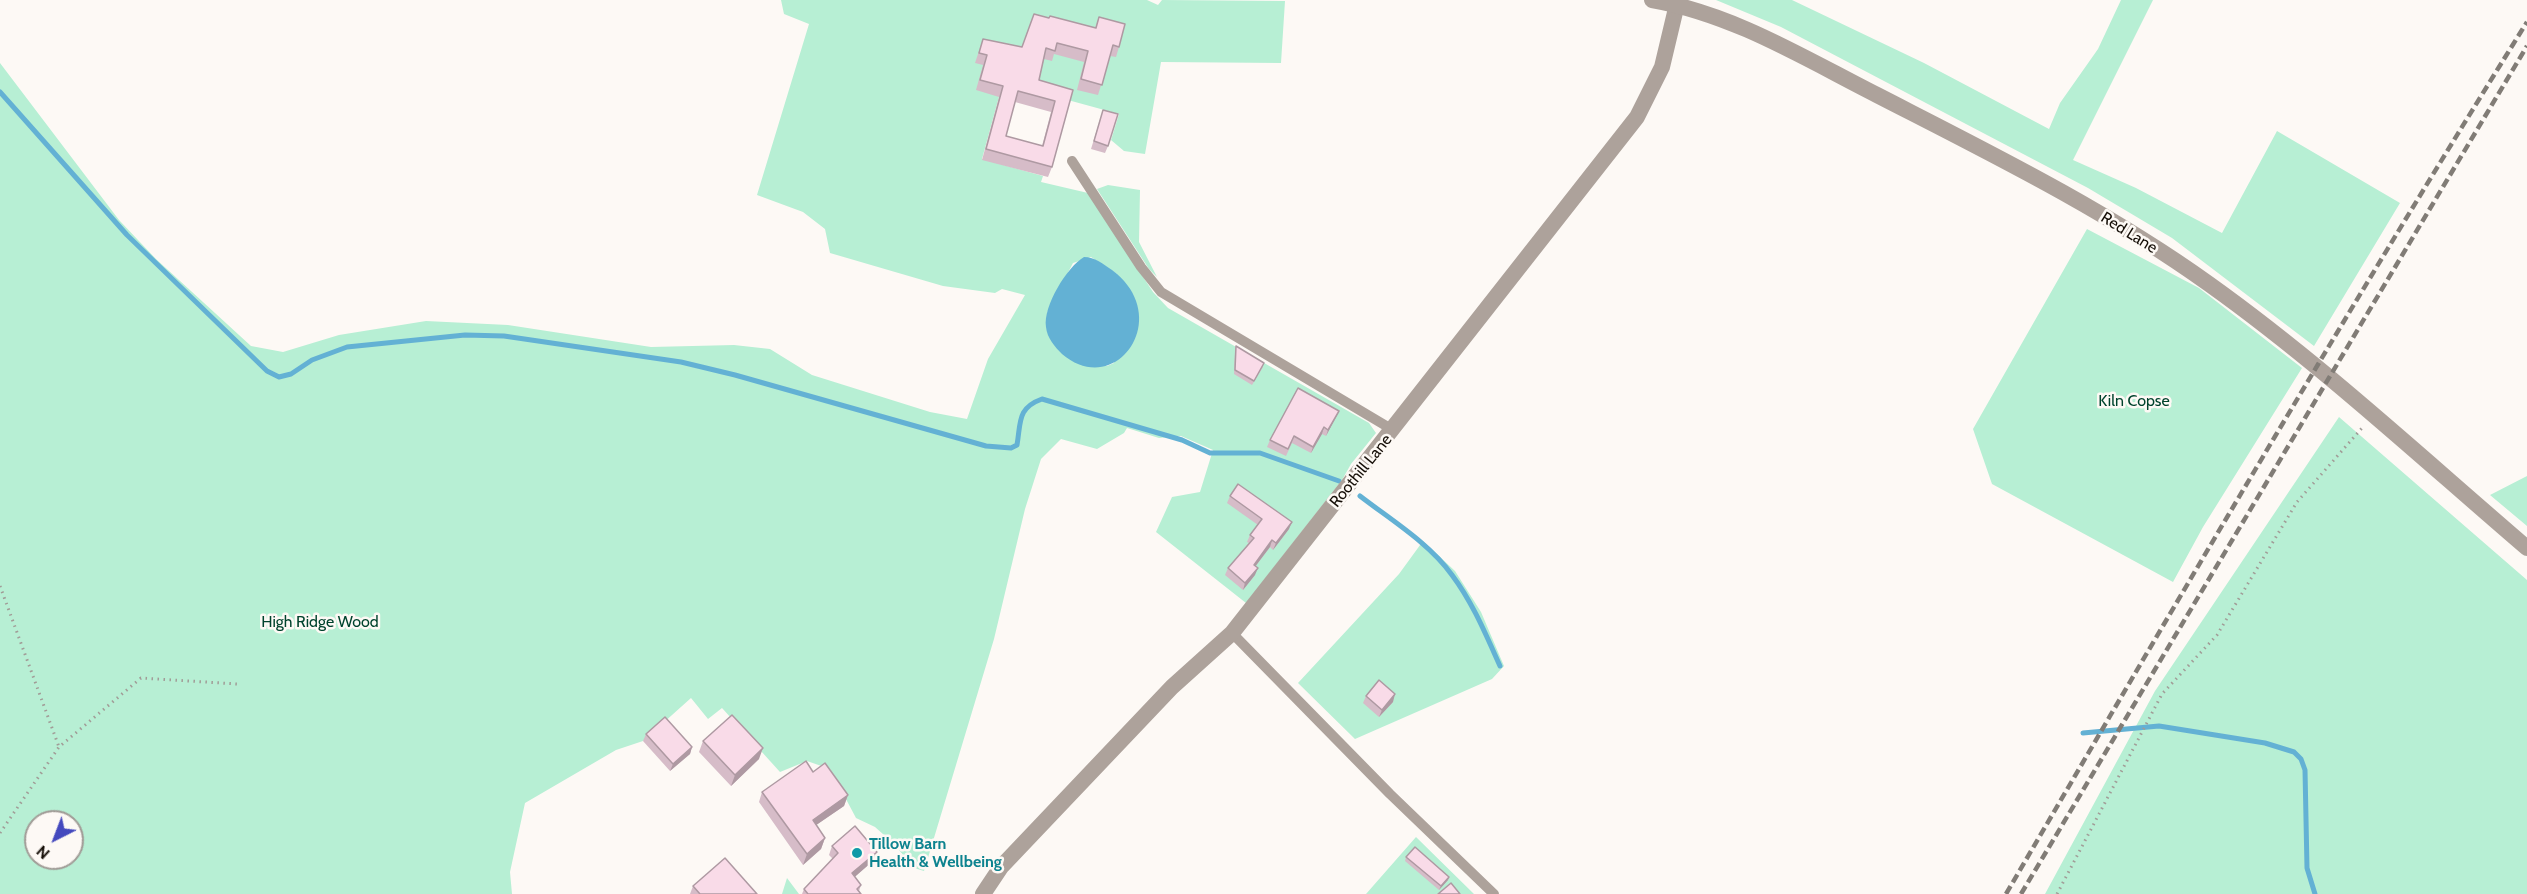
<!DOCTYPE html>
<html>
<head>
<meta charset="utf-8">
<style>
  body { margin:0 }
  #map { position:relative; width:2527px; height:894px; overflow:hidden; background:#fdf9f5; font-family:Cabin,sans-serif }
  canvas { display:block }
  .north { position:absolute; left:24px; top:810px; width:60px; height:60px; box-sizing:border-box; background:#fdf9f5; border:2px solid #a09b96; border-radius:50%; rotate:222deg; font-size:16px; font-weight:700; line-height:24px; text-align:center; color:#150e07 }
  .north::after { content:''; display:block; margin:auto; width:21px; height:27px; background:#4449be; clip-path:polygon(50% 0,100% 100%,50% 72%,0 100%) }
</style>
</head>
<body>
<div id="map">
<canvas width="2527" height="894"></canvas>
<div class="north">N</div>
</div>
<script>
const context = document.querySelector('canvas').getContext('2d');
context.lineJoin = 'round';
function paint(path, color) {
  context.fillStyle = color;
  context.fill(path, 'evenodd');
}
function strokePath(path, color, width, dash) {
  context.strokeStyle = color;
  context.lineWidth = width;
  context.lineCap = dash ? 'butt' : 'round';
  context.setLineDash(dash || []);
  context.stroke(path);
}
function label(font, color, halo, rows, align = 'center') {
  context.font = font + ' Cabin,sans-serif';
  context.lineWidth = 5;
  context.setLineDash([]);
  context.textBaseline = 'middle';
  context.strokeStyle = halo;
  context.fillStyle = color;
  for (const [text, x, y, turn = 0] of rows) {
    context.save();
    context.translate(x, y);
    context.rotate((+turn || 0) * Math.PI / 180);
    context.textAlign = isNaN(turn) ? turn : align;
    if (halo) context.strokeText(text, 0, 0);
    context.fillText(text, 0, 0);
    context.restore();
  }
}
paint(new Path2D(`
  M781 0H1147L1158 5 1162 0 1285 1 1281 63 1161 62 1145 154 1124 151 1111 140 1119 114 1035 91 999 97 982 159 1043 176 1041 182 1088 193 1153 292 1168 308 1369 423 1376 433 1351 464 1342 480 1246 603 1156 532 1172 497 1200 492 1213 450 1181 436 1159 438 1127 428 1124 433 1097 449 1061 439 1041 459 1025 509 994 639 924 871 914 868 893 843 875 827 856 818 830 769 807 761 780 772 722 708 708 719 691 698 643 741 616 750 525 803 510 872 512 894H0V63L119 220 156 259 251 346 283 352 339 335 426 321 508 325 651 347 734 345 770 349 812 375 930 412 967 419 988 359 1025 295 1002 289 995 293 943 286 830 253 825 229 803 212 757 195 809 24 784 14ZM1091 257 1117 274 1114 363 1107 366 1081 364 1047 313 1073 263ZM36 822H72V858H36Z
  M1716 0H1792L1924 63 2049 129 2060 103 2098 49 2121 0H2153L2073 160 2136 188 2222 233 2277 131 2400 203 2314 346 2172 238 2088 188 1781 27Z
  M1108 185 1140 190 1139 242 1157 277 1149 269 1097 189Z
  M2087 229 2199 288 2302 368 2203 527 2173 582 1992 484 1973 429Z
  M2339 417 2527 580V894H2045L2155 691Z
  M2527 476V526L2490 495Z
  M1423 541 1455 571 1481 612 1504 666 1492 679 1355 739 1298 683 1399 574Z
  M1416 837 1474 894H1366Z
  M787 878 799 894H782Z`), '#b7efd4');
paint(new Path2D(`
  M1084 257C1095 257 1103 264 1112 270 1175 317 1116 400 1062 354 1055 347 1047 338 1046 327 1043 306 1067 267 1084 257Z`), '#63b1d4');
strokePath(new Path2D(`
  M0 92 127 235 267 371 279 377 291 374 312 360 347 347 465 335 504 336 681 362 735 375 986 446 1011 448 1017 445C1021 422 1017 408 1042 399L1182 440 1210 453H1260L1339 481
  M1360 496C1391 520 1429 543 1452 575 1473 603 1486 635 1500 666
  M2083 733 2159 726 2265 743 2294 752 2301 759 2305 770 2307 868 2315 894`), '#63b1d4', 5);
strokePath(new Path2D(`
  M0 586 59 747
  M0 833 59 747 141 678 237 684
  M2057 894 2162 694 2217 635 2297 502 2362 428`), '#a19c97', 3, [1.5, 4.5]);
strokePath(new Path2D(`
  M1072 161 1141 267 1161 292 1393 430
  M1232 633 1390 794 1494 894`), '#ada29b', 10);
strokePath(new Path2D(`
  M983 894 1001 867 1172 687 1232 633 1637 117 1662 67 1677 4`), '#ada29b', 16);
strokePath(new Path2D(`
  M1652 0C1733 14 1804 58 1877 95 1990 153 2106 210 2209 284 2321 364 2423 459 2527 548`), '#ada29b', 16);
strokePath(new Path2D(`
  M2006 894C2177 601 2348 309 2527 22
  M2021 894 2527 46`), '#817c76', 4.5, [9, 4.5]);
paint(new Path2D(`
  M1099 17 1119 47 1116 57 1110 56 1098 95 1077 90 1084 62 1054 54 1052 61 1044 59 1039 80 1073 90 1052 167 1048 177 982 160 999 97 976 90 983 65 975 63 983 39 1022 47 1049 18 1095 28ZM1015 102 1051 112 1042 146 1006 136Z
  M1103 110 1108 146 1105 153 1091 149Z
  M1236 346 1263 367 1252 385 1234 374 1235 350Z
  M1336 417 1326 436 1322 434 1311 453 1292 443 1286 456 1267 447 1270 440Z
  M1230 496 1289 529 1273 550 1270 547 1255 567V575L1243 590 1225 575 1228 568 1249 543 1247 542 1250 535 1258 525 1227 503Z
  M1366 696 1393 702 1379 717 1363 703Z
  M646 734 692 747 690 754 670 771 643 741Z
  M703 741 759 759 731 786 699 752Z
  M762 792 848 795 844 806 816 825 825 838 821 849 803 865 759 802Z
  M832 846 877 852 873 861 854 877 861 885 859 891 861 894H802L804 889 833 859 829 855Z
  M1406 857 1449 877 1448 880 1439 890 1405 861Z
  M693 886 757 894H690Z`), '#d6bcc8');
paint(new Path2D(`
  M1339 411 1336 417 1326 436 1328 430Z
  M1324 427 1322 434 1311 453 1313 447Z
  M1292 522 1289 529 1273 550 1276 543Z
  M1272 540 1270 547 1251 572 1254 565Z
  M1258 568 1255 575 1243 590 1245 583Z
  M1395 694 1393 702 1379 717 1382 710Z
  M692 747 690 754 670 771 673 764Z
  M763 748 759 759 731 786 735 775Z
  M848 795 844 806 809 830 813 820Z
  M825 838 821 849 803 865 807 854Z
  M877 852 873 861 849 882 852 873Z
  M1449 877 1448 880 1439 890 1441 886Z`), '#ae99a2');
const building = new Path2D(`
  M1034 14 1049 18 1050 16 1096 28 1099 17 1125 24 1119 47 1113 45 1102 85 1081 79 1088 51 1057 43 1055 51 1046 48 1039 80 1073 90 1052 167 986 149 1003 86 980 80 987 55 979 53 983 39 1022 47ZM1018 91 1055 101 1043 146 1006 136Z
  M1103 110 1118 114 1108 146 1094 141Z
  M1236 346 1264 363 1254 381 1235 370Z
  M1298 388 1339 411 1328 430 1324 427 1313 447 1294 436 1288 449 1270 440Z
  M1238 484 1292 522 1276 543 1272 540 1254 565 1258 568 1245 583 1228 568 1254 538 1250 535 1262 519 1230 496Z
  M1379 680 1395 694 1382 710 1366 696Z
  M732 715 763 748 735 775 703 741Z
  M665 717 692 747 673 764 646 734Z
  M806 761 813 772 825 763 848 795 813 820 825 838 807 854 762 792Z
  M855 826 877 852 852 873 861 885 857 889 861 894H808L804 889 838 853 832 846Z
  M1415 847 1449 877 1441 886 1406 857Z
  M725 858 757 894H700L693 886Z
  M1451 883 1460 894H1438Z`);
paint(building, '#f9dbe8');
strokePath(building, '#ae99a2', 1.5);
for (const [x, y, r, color] of [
  [857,853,6,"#0f9aa8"]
]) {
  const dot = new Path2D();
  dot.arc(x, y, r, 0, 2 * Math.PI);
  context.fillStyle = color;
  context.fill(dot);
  strokePath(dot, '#fdf9f5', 2);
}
label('16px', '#150e07', '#fdf9f5', [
  ["Red Lane",2129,233,32],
  ["Roothill Lane",1361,471,-51]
]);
label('16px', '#00432d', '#fdf9f5', [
  ["Kiln Copse",2134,401],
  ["High Ridge Wood",320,622]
]);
label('bold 16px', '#0d838f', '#fdf9f5', [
  ["Tillow Barn",869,844],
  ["Health & Wellbeing",869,862]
], 'left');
</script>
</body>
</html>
